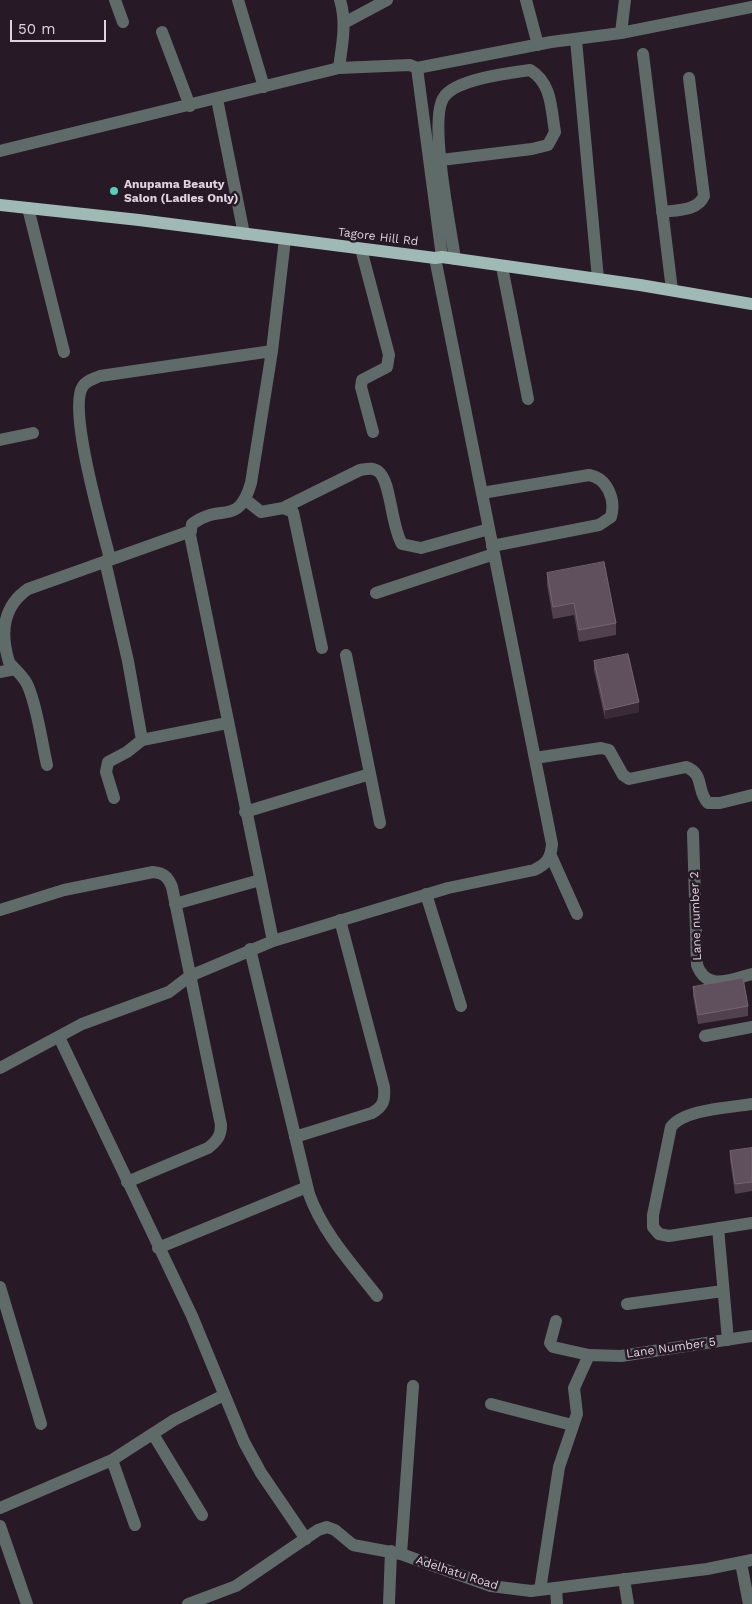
<!DOCTYPE html>
<html>
<head>
<meta charset="utf-8">
<style>
  body { margin:0 }
  #map { position:relative; width:752px; height:1604px; overflow:hidden; background:#271926; font-family:"Work Sans",sans-serif }
  canvas { display:block }
  .scale { position:absolute; left:10px; top:20px; width:96px; height:22px; box-sizing:border-box; border:2px solid #dfd4dd; border-top:0; padding-left:6px; font-size:15px; line-height:18px; white-space:nowrap; color:#dfd4dd; -webkit-text-stroke:4px #271926; paint-order:stroke }
</style>
</head>
<body>
<div id="map">
<canvas width="752" height="1604"></canvas>
<div class="scale">50 m</div>
</div>
<script>
const context = document.querySelector('canvas').getContext('2d');
context.lineJoin = 'round';
function strokePath(path, color, width, dash) {
  context.strokeStyle = color;
  context.lineWidth = width;
  context.lineCap = dash ? 'butt' : 'round';
  context.setLineDash(dash || []);
  context.stroke(path);
}
function paint(path, color) {
  context.fillStyle = color;
  context.fill(path, 'evenodd');
}
function label(font, color, halo, rows, align = 'center') {
  context.font = font + ' "Work Sans",sans-serif';
  context.lineWidth = 5;
  context.setLineDash([]);
  context.textBaseline = 'middle';
  context.strokeStyle = halo;
  context.fillStyle = color;
  for (const [text, x, y, turn = 0] of rows) {
    context.save();
    context.translate(x, y);
    context.rotate((+turn || 0) * Math.PI / 180);
    context.textAlign = isNaN(turn) ? turn : align;
    if (halo) context.strokeText(text, 0, 0);
    context.fillText(text, 0, 0);
    context.restore();
  }
}
strokePath(new Path2D(`
  M115 0 123 22
  M238 0 264 87
  M340 0C347 23 342 45 339 68L410 65 417 68
  M526 0 538 45
  M344 23 387 0
  M162 32 190 106
  M621 33 752 7
  M576 40 598 279
  M643 54 672 290
  M217 99 244 234
  M0 151 339 68
  M441 160 532 149 548 145 555 132C551 109 552 83 530 70 509 73 456 79 444 97 428 119 451 229 455 259
  M28 208 64 352
  M662 212C676 210 698 211 704 196L689 78
  M361 249 389 355 387 367 362 380 361 387 373 432
  M442 257 417 68 551 42 621 33 625 0
  M502 267 528 399
  M0 440 33 433
  M482 493 589 475C607 478 616 499 611 517L599 525 492 546
  M246 500 261 512 283 508 293 512 322 648
  M283 508 360 470C367 469 373 467 379 472 391 482 391 526 402 544L421 548 489 529
  M110 559C103 530 67 408 83 386 87 380 94 379 100 376L272 351
  M105 561 128 661 142 740 227 723
  M376 593 494 554
  M346 655 380 823
  M0 672 15 669
  M535 758 601 748 609 750 623 775 629 779 686 767C705 774 696 791 708 803H720L752 795
  M47 765C41 739 38 710 28 686 24 676 15 670 9 662 0 633 3 606 28 589L191 531
  M114 798 106 772 108 762 127 752 142 740
  M245 812 370 774
  M693 833 697 965C707 992 731 979 752 974
  M551 856 577 914
  M426 894 461 1006
  M175 904 260 880
  M0 910 64 890 153 872C164 873 168 877 172 887L221 1125C221 1136 217 1141 208 1148L127 1182
  M273 941 190 535 192 524C221 502 238 528 251 483L272 351 285 239
  M250 949 309 1194C323 1233 352 1264 377 1296
  M705 1036 752 1027
  M59 1037 192 1316 244 1442 261 1473 306 1539
  M0 1068 82 1024 169 992 190 976 273 941 448 888 534 870C547 864 551 858 552 844L435 258
  M752 1104C730 1108 684 1109 671 1127L653 1215V1227L659 1234 669 1236 752 1223
  M295 1137 372 1113C384 1106 385 1100 384 1087L340 920
  M718 1228 728 1340
  M158 1248 307 1187
  M0 1287 41 1424
  M627 1304 723 1291
  M556 1321 550 1343 553 1347 589 1355 621 1356 752 1336
  M491 1404 572 1425
  M153 1434 202 1515
  M112 1460 135 1525
  M0 1508 112 1460 174 1420 224 1395
  M0 1526 27 1604
  M401 1554 413 1386
  M741 1563 749 1604
  M624 1579 628 1604
  M556 1588 557 1604
  M540 1590 559 1467 577 1414 574 1388 589 1355
  M188 1604 236 1586 318 1530 327 1527 335 1530 353 1545 401 1554 491 1586 531 1591 707 1569 752 1560
  M389 1604 391 1551`), '#5f6b69', 12);
strokePath(new Path2D(`
  M0 205 139 220 435 258 442 257 640 285 752 304`), '#9fb9b5', 12);
paint(new Path2D(`
  M547 573 616 623V635L579 642 574 615 553 619 547 585Z
  M594 661 639 712 605 719 594 670Z
  M693 987 748 1006V1016L698 1024 693 996Z
  M752 1148V1191L735 1194 730 1160V1151Z`), '#51404e');
paint(new Path2D(`
  M639 702V712L605 719V710Z`), '#3a2a37');
const building = new Path2D(`
  M604 562 616 623 579 630 574 603 553 607 547 573Z
  M628 654 639 702 605 710 594 661Z
  M743 978 748 1006 698 1015 693 987Z
  M752 1148V1182L735 1184 730 1151Z`);
paint(building, '#60505d');
strokePath(building, '#746571', 1);
for (const [x, y, r, color] of [
  [114,191,5,"#5acebd"]
]) {
  const dot = new Path2D();
  dot.arc(x, y, r, 0, 2 * Math.PI);
  context.fillStyle = color;
  context.fill(dot);
  strokePath(dot, '#271926', 2);
}
label('bold 12px', '#dfd4dd', '#271926', [
  ["Anupama Beauty",124,184],
  ["Salon (Ladies Only)",124,198]
], 'left');
label('12px', '#dfd4dd', '#271926', [
  ["Tagore Hill Rd",378,237,7],
  ["Lane number 2",696,916,-92],
  ["Lane Number 5",671,1348,-8],
  ["Adelhatu Road",457,1573,18]
]);
</script>
</body>
</html>
